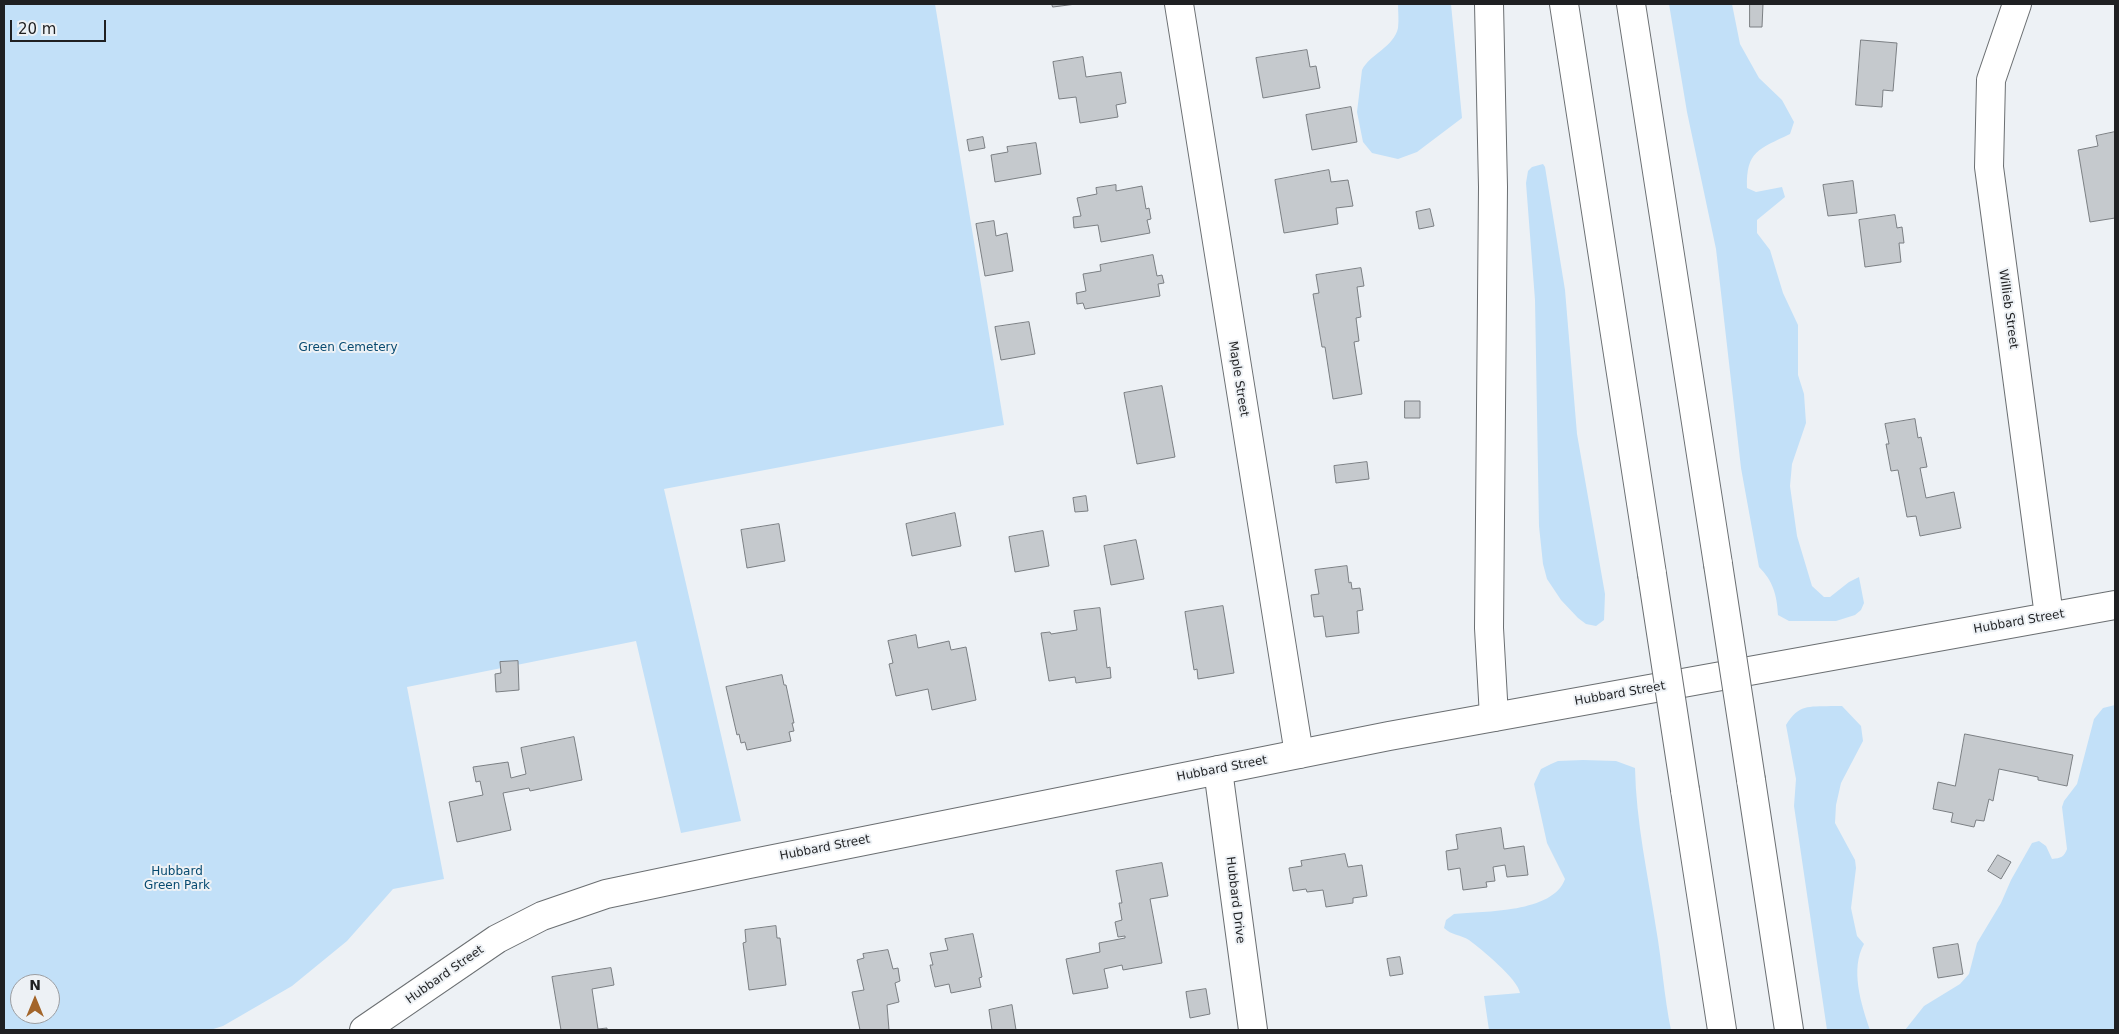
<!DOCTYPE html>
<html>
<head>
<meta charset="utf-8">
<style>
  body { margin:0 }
  #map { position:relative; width:2119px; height:1034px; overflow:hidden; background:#edf1f5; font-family:"DejaVu Sans",sans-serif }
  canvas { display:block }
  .frame { position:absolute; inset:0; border:5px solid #1f2022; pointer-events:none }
  .north { position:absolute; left:10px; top:974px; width:50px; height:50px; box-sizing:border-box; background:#edf1f5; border:1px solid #9b9da1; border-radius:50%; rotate:0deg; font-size:14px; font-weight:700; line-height:20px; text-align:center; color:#1f2022 }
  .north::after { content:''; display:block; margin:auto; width:18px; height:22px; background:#a3652a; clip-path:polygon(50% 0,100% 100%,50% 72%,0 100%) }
  .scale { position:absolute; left:10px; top:20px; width:96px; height:22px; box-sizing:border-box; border:2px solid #1f2022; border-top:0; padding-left:6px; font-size:15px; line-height:18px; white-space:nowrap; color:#1f2022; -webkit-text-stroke:4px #edf1f5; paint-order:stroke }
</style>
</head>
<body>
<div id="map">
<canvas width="2119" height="1034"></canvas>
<div class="frame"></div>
<div class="north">N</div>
<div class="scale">20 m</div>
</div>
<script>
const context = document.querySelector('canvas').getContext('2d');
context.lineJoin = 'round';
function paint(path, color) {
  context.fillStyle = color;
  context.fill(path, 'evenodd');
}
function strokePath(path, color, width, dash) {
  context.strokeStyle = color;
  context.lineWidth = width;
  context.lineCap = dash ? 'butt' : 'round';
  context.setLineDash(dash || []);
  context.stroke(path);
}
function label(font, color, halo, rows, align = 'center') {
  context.font = font + ' "DejaVu Sans",sans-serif';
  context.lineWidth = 4;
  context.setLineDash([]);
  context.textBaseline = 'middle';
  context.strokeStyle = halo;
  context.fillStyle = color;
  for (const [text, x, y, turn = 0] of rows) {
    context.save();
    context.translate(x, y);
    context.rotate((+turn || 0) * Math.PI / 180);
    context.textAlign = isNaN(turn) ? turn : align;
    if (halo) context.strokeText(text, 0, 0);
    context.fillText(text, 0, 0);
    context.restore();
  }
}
paint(new Path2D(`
  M4 4H935L1004 425 664 489 741 821 681 833 636 641 407 687 444 879 393 889 347 941 292 986 223 1026 210 1030H4ZM20 984H50V1014H20Z
  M1398 4H1451L1462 118 1417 152 1398 159 1372 153 1363 142 1357 112 1362 70C1370 54 1394 47 1398 28 1399 20 1398 11 1398 4Z
  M1669 4H1732L1740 44 1759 78 1782 100 1794 122 1790 134C1759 149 1746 151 1747 188L1756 192 1782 187 1785 197 1757 220V233L1770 250 1783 293 1798 325V375L1804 394 1806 423 1792 464 1790 486 1797 536 1812 586 1824 597H1830L1849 582 1859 577 1864 603 1861 610 1855 615 1836 621H1789L1778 615C1777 595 1773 581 1759 567L1741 468 1716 249 1687 112Z
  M1543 164 1545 167 1565 290 1577 434 1605 594 1604 620 1596 626 1586 624 1578 618 1561 600 1547 579 1543 564 1539 526 1535 300 1526 183 1528 171 1532 167Z
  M2115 705V1030H1905L1924 1006 1960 984 1969 974 1977 943 2001 903 2011 880 2032 843 2039 841 2046 846 2052 859C2061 858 2064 857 2067 849L2062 807 2064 801 2077 784 2094 719 2103 708Z
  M1831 706H1842L1861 726 1863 741 1841 783 1836 805 1835 823 1855 860 1856 868 1851 908 1857 936 1864 944C1850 969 1861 1004 1870 1030H1827L1794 806 1796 779 1786 725C1799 704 1808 707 1831 706Z
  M1583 760 1616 761 1635 768C1636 822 1648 875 1656 928 1662 962 1664 996 1671 1030H1489L1484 996 1520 993C1518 979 1481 949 1469 940 1461 935 1451 935 1444 928L1446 920 1454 914C1485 911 1553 913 1565 879L1547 843 1534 784 1541 769 1551 764 1558 761Z`), '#c2e0f8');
const building = new Path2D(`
  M1052 4H1076L1053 7Z
  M1750 4H1763L1762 27H1750Z
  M1861 40 1897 43 1893 91 1883 90 1882 107 1856 105Z
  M1307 50 1310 67 1316 66 1320 88 1263 98 1256 58Z
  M1083 57 1086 77 1121 72 1126 103 1116 105 1118 117 1080 123 1076 97 1059 99 1053 62Z
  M1351 107 1357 142 1312 150 1306 115Z
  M2115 132V218L2090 222 2078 150 2098 146 2096 136Z
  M983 137 985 148 969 151 967 140Z
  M1036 143 1041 174 995 182 991 155 1008 152 1007 147Z
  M1329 170 1331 182 1348 180 1353 206 1336 208 1338 224 1284 233 1275 180Z
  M1853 181 1857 213 1828 216 1823 185Z
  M1116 185V191L1142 186 1146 209 1149 208 1151 219 1147 220 1150 233 1101 242 1098 225 1074 228 1073 217 1081 216 1077 198 1097 194 1096 188Z
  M1430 209 1434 226 1419 229 1416 212Z
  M1895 215 1897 228 1902 227 1904 243H1899L1901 262 1865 267 1859 220Z
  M994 221 996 236 1007 233 1013 271 985 276 976 224Z
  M1153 255 1157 276 1162 275 1164 283 1158 284 1160 296 1085 309 1083 303 1077 304 1076 293 1086 291 1083 274 1101 271 1100 265Z
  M1361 268 1364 286 1357 287 1361 317 1356 318 1359 341 1354 342 1362 394 1333 399 1325 347H1322L1313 294 1319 293 1316 275Z
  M1029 322 1035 354 1001 360 995 327Z
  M1162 386 1175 457 1137 464 1124 393Z
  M1405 401H1420V418H1405Z
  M1915 419 1918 438 1921 437 1927 467 1920 468 1926 498 1954 492 1961 528 1920 536 1916 516 1907 517 1898 470 1891 471 1886 444H1889L1885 424Z
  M1367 462 1369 479 1336 483 1334 466Z
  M1086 496 1088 511 1075 512 1073 498Z
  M955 513 961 546 912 556 906 524Z
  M779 524 785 561 747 568 741 530Z
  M1043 531 1049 566 1015 572 1009 537Z
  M1136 540 1144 579 1111 585 1104 546Z
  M1347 566 1349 583 1351 582 1352 589 1360 588 1363 610 1357 611 1359 633 1326 637 1323 616 1314 617 1311 595 1319 594 1315 570Z
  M1223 606 1234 673 1198 679 1197 669 1194 670 1185 612Z
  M1100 608 1107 668 1110 667 1111 678 1076 683 1075 677 1049 681 1041 633 1050 632 1051 634 1077 630 1074 611Z
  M916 635 918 648 949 641 951 650 966 647 976 700 932 710 928 689 896 696 889 664 893 663 888 641Z
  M518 661 519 690 496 692 495 674 501 673 500 662Z
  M782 675 784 685H786L794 723H792L794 731 789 732 791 741 747 750 745 742 741 743 739 734 737 735 726 687Z
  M1965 734 2073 755 2067 786 2038 780V777L1999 769 1993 801 1989 799 1984 821 1976 820 1974 827 1951 822 1953 813 1933 809 1938 782 1955 786Z
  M574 737 582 780 530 791 529 788 503 793 511 830 457 842 449 802 483 795 480 781 476 782 473 767 508 762 511 778 526 774 521 748Z
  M1501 828 1504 849 1524 846 1528 875 1507 877 1505 865 1493 867 1495 881 1486 882 1487 887 1463 890 1460 868 1448 870 1446 851 1458 849 1456 835Z
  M1345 854 1348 867 1362 865 1367 896 1353 898V903L1326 907 1323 890 1307 892 1306 889 1293 891 1289 868 1302 866 1301 861Z
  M1998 855 2011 862 2001 879 1988 871Z
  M1162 863 1168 896 1150 899 1162 963 1123 970 1122 965 1104 969 1108 988 1073 994 1066 959 1100 952 1099 943 1125 938V936L1118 937 1115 922 1122 920 1119 903H1122L1116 871Z
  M776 926 777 938H780L786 985 749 990 743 943 746 942 745 930Z
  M973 934 982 977 979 978 981 987 951 993 949 984 935 987 930 965H933L930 953 948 950 945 939Z
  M1958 944 1963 974 1938 978 1933 948Z
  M888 950 893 969 898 968 900 981 895 983 899 1002 887 1005 889 1030H860L852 992 864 990 857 960 864 958 863 954Z
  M1400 957 1403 974 1390 976 1387 959Z
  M611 968 614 985 592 989 598 1029 607 1028V1030H561L552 977Z
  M1206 989 1210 1014 1190 1018 1186 992Z
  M1012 1005 1016 1030H992L989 1010Z`);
paint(building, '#c5c9cd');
strokePath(building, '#7b7f83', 1);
const street = new Path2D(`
  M1179 4 1299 754
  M1218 770 1253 1030`);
const secondary = new Path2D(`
  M2017 4 1991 80 1989 167 2049 616
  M364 1030 497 939 542 916 606 894 749 864 1389 736 2115 605`);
const highway = new Path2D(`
  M1489 4 1493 187 1489 628 1494 717
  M1564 4 1652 574
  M1631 4 1718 564
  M1751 780 1789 1030
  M1685 790 1722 1030`);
strokePath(street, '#6b6f72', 30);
strokePath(secondary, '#6b6f72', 30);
strokePath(highway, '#6b6f72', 30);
strokePath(street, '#fff', 28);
strokePath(secondary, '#fff', 28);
strokePath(highway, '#fff', 28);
const highwayBridge = new Path2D(`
  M1718 564 1751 780
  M1652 574 1685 790`);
strokePath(highwayBridge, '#6b6f72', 30, []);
strokePath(highwayBridge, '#fff', 28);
label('12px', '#1f2022', '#edf1f5', [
  ["Willieb Street",2008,309,82],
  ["Maple Street",1238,379,81],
  ["Hubbard Street",2019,622,-10],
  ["Hubbard Street",1620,694,-10],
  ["Hubbard Street",1222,769,-11],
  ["Hubbard Street",825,848,-11],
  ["Hubbard Drive",1235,900,83],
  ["Hubbard Street",445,975,-35]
]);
label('12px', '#074a70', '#edf1f5', [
  ["Green Cemetery",348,348],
  ["Hubbard",177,872],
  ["Green Park",177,886]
]);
</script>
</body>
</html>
